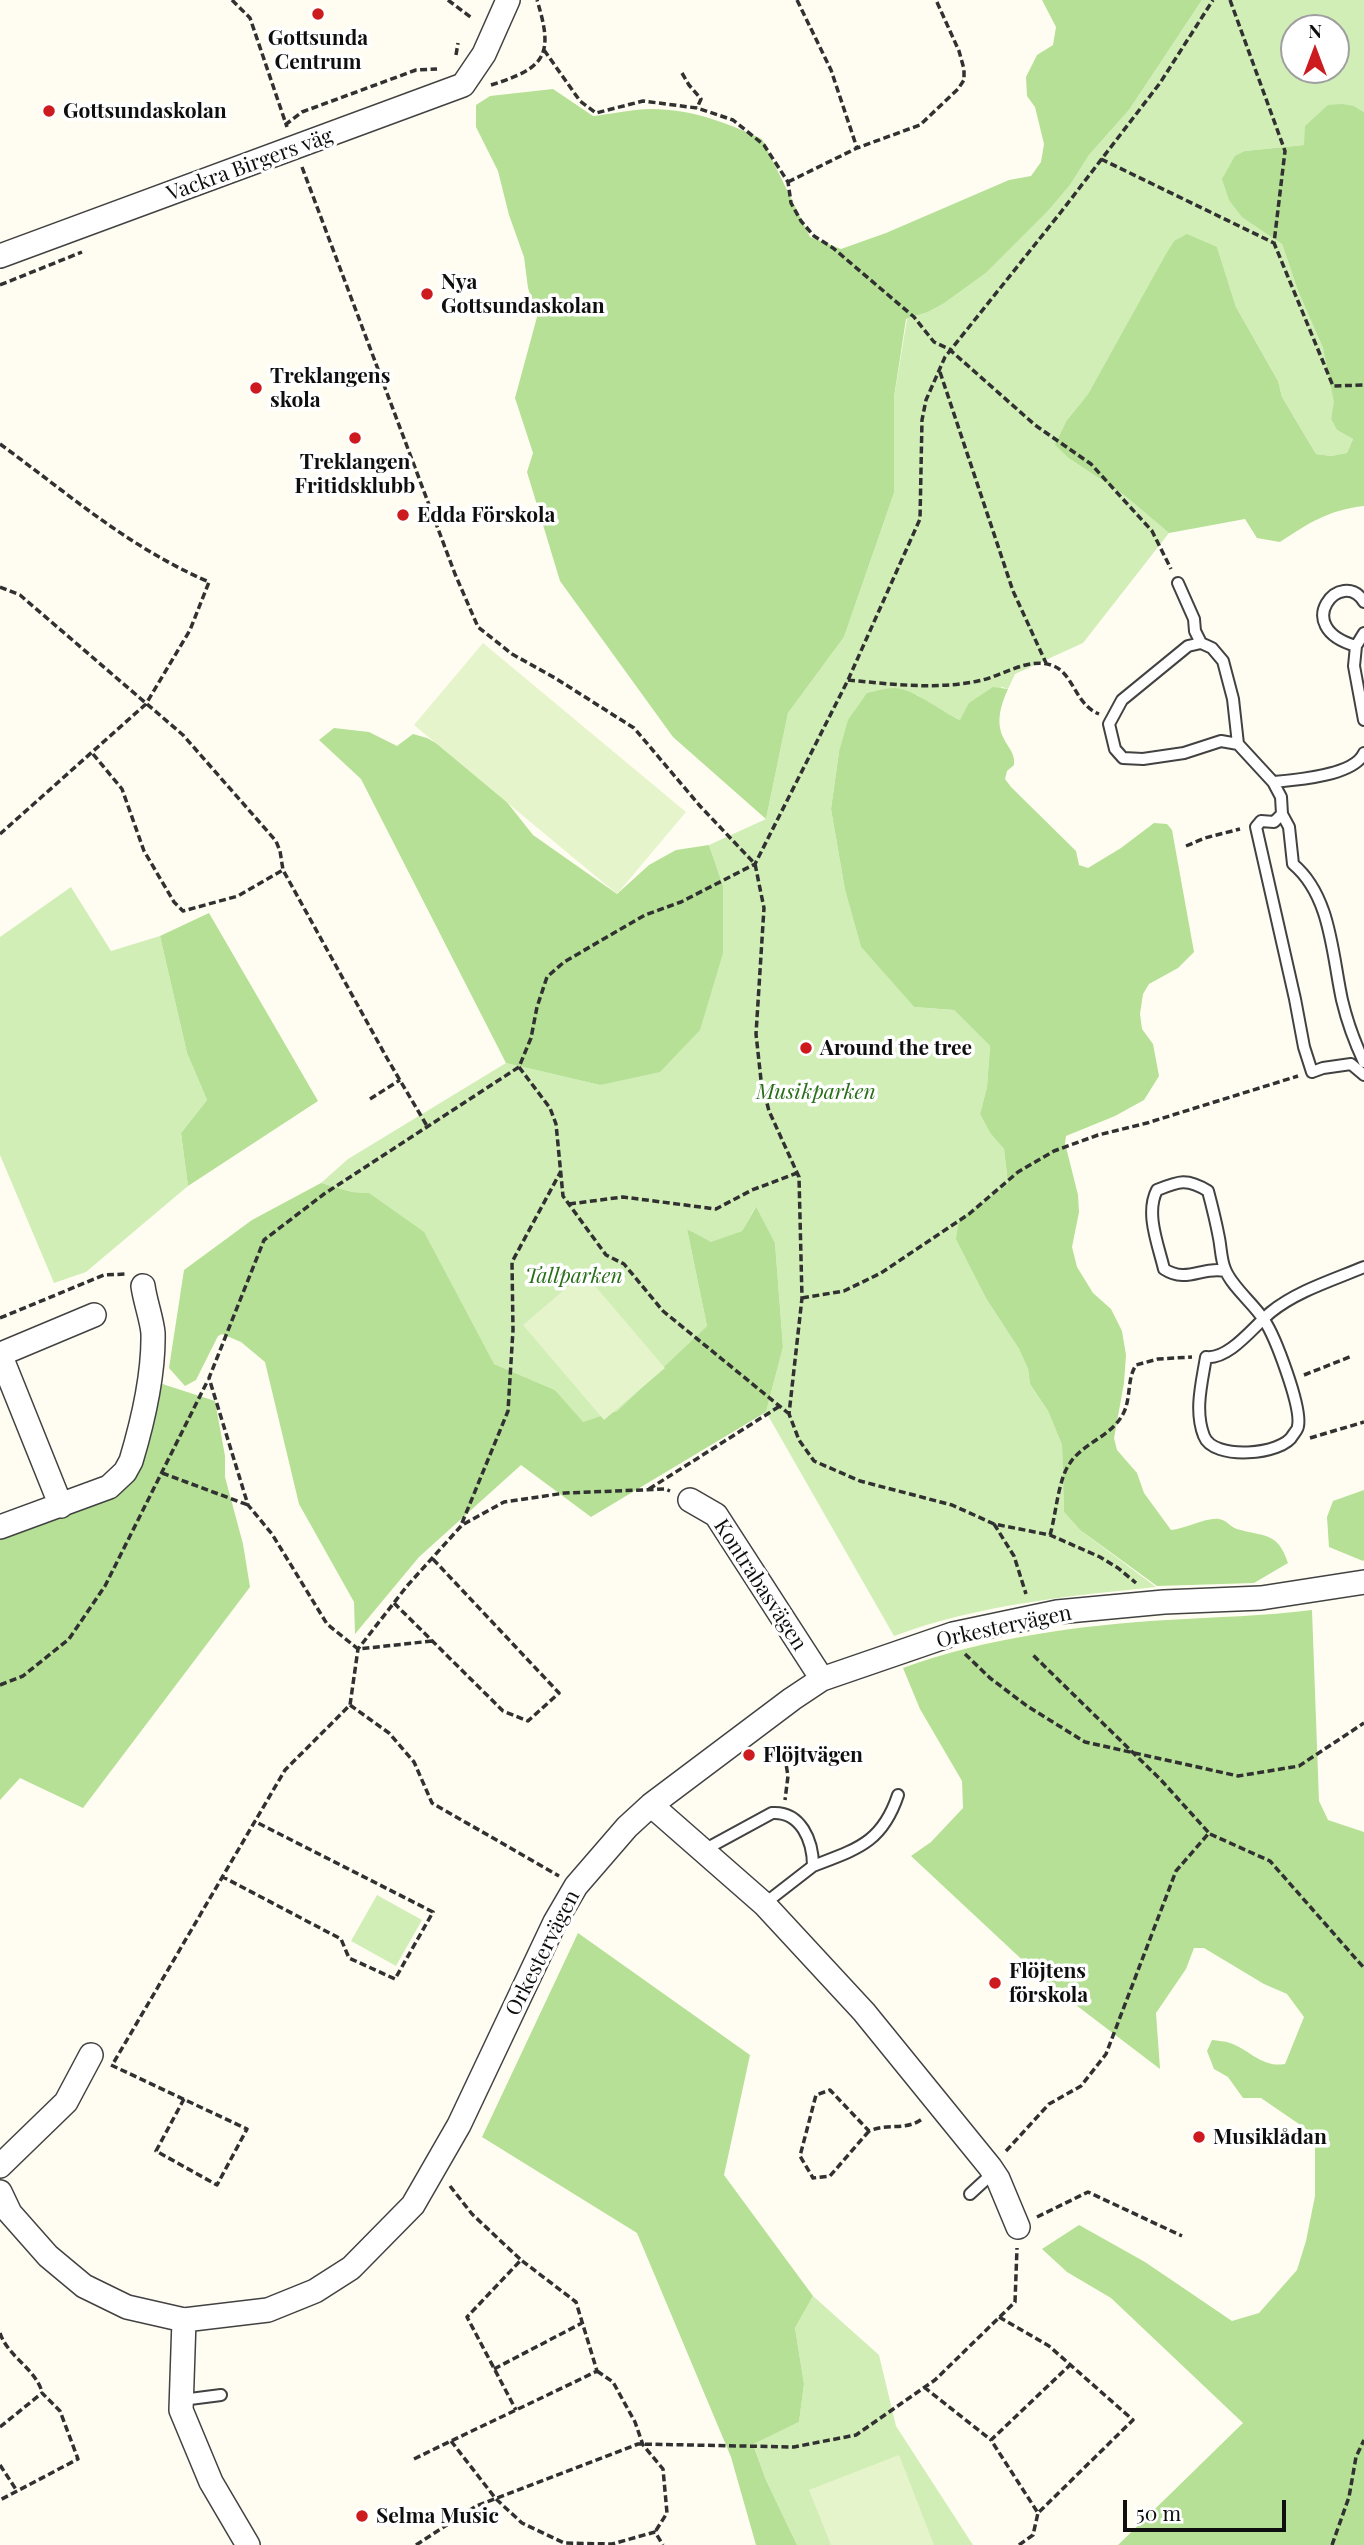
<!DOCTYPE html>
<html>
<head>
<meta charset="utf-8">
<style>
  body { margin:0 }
  #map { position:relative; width:1364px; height:2545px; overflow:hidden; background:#fffdf2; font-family:"Playfair Display",serif }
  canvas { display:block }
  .north { position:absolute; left:1280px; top:14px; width:70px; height:70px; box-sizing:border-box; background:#fff; border:2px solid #9f9f9f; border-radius:50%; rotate:0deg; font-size:19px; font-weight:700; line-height:28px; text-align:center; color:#0f0f0f }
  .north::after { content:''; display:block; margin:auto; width:24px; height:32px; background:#cc1a1f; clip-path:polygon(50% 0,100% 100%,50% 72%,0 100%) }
  .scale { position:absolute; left:1123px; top:2500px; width:163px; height:32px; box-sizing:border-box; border:4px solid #0f0f0f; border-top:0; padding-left:9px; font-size:21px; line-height:24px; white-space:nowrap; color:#0f0f0f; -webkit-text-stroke:5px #fff; paint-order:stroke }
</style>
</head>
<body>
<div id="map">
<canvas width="1364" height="2545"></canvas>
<div class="north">N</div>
<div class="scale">50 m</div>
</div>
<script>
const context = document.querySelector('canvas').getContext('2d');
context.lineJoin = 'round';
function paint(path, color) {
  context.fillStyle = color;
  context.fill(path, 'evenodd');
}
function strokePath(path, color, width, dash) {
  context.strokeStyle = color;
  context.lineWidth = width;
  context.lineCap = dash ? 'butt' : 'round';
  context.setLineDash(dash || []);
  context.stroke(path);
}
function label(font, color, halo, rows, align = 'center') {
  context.font = font + ' "Playfair Display",serif';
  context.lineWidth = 7;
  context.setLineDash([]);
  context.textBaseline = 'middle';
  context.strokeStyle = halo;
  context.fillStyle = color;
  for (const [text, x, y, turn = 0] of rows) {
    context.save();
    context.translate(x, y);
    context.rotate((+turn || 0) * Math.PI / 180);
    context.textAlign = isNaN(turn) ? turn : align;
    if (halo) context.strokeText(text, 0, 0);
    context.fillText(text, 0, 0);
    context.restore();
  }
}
paint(new Path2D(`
  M1202 0H1364V112L1354 106 1304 145 1245 151 1266 232 1282 244 1298 291 1323 348 1335 402 1331 419 1337 430 1353 439 1347 453 1331 456 1316 454 1282 397 1278 381 1236 307 1217 247 1174 241 1088 394 1067 420 1070 459 1124 495 1169 533 1083 643 1015 674 1008 689 1002 687 960 720 932 706 917 695 839 752 831 809 845 890 861 947 914 1007 954 1010 990 1046 987 1087 980 1114 990 1133 1004 1149 1008 1185 959 1220 973 1271 987 1300 1019 1349 1028 1369 1030 1384 1048 1411 1062 1445 1064 1512 1080 1530 1156 1587C1068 1596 977 1605 894 1636L766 1412 783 1347 775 1243 755 1208 742 1231 710 1243 687 1229 707 1326 617 1411 583 1423 555 1390 494 1364 369 1193 352 1192 321 1183 348 1159 506 1063 600 1085 723 953V886L709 845 766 819 788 713 844 637 894 493V397L907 319 928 312 943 304 986 273 1048 211 1070 185 1089 155 1129 110ZM1294 28H1336V70H1294Z
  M71 887 111 951 160 936 187 1053 207 1100 181 1133 188 1186 86 1272 54 1283 0 1155V937Z
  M377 1895 422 1920 396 1966 351 1941Z
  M813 2296 879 2355 896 2426 973 2545H797L766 2480 753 2443 799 2422 804 2384 795 2328Z`), '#d2eeb7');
paint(new Path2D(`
  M1042 0H1202L1129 110 1089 155 1070 185 1048 211 986 273 943 304 928 312 906 319 894 397V493L844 637 788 713 766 819 673 737 560 581 527 472 533 453 515 398 537 317 528 288 524 257 509 215 498 171 476 127V105L490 96 553 89 593 116C612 114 633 109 652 109 692 109 727 123 762 139L810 237 841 249 886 233 1009 180 1031 176 1041 162 1044 144 1035 107 1027 96 1026 77 1037 55 1053 45 1056 27Z
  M1342 104 1354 106 1364 112V506C1328 510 1309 523 1280 542L1257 538 1245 519 1169 533 1124 495 1070 459 1055 445 1067 420 1088 394 1166 254 1174 241 1187 234 1217 247 1236 307 1278 381 1282 397 1316 454 1331 456 1347 453 1353 439 1337 430 1331 419 1334 402 1323 348 1298 291 1282 244 1242 217 1229 200 1222 179 1235 156 1245 151 1304 145 1305 126 1328 105Z
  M993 687 1008 689C1001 705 995 722 1004 739 1009 749 1015 753 1014 765L1007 771 1005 779 1011 787 1076 851 1079 865 1088 868 1121 848 1154 823 1167 824 1172 830 1194 952 1178 968 1149 984 1143 994 1140 1014 1142 1029 1153 1044 1159 1076 1144 1100 1115 1116 1066 1136 1065 1143 1078 1195 1079 1212 1072 1247 1077 1267 1093 1293 1111 1309 1122 1331 1126 1355 1124 1383 1114 1438 1117 1450 1137 1473 1144 1493 1171 1530C1185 1529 1207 1517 1219 1519 1227 1520 1230 1527 1237 1529 1263 1537 1278 1531 1288 1563L1254 1583 1157 1586 1080 1530 1064 1512 1062 1445 1048 1411 1030 1384 1028 1369 1019 1349 987 1300 956 1239 959 1220 1008 1184 1004 1149 990 1133 980 1114 987 1087 990 1046 954 1010 914 1007 861 947 845 890 831 809 839 752 848 720 867 693C876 691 886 688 895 688 916 690 940 711 960 720L969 703Z
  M334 728 369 732 397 746 413 734 427 738 443 747 506 801 533 835 617 894 649 865 676 850 709 845 723 886V953L700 1030 660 1072 600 1085 506 1063 361 779 319 740Z
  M209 913 318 1101 188 1186 181 1133 207 1100 187 1053 160 936Z
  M321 1183 352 1192 369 1193 424 1232 494 1364 555 1390 583 1422 617 1411 707 1326 687 1229 711 1242 742 1231 756 1207 775 1243 783 1347 766 1412 591 1517 521 1465 419 1557 355 1634 354 1602 299 1504 265 1362 241 1342 222 1334 218 1336 196 1380 185 1386 169 1368 184 1270 252 1220Z
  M150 1380 215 1401 225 1456V1477L243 1544 250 1587 83 1808 20 1778 0 1800V1527L109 1487Z
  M1364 1490V1560L1363 1561 1329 1547 1327 1517 1333 1501Z
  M1312 1610 1319 1801 1328 1820 1364 1832V2545H1118L1243 2423 1111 2298 1067 2272 1042 2249 1079 2225 1145 2262 1232 2321 1259 2313 1297 2270 1306 2241 1315 2196V2135L1261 2098H1243L1228 2077 1214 2069 1207 2051 1212 2040C1218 2041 1225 2041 1230 2043 1250 2050 1262 2068 1285 2064L1304 2017 1287 1994 1264 1984 1204 1948H1194L1186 1969 1156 2013 1160 2069 1047 1983 911 1856 931 1842 963 1808 962 1781 920 1709 903 1668C985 1638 1081 1625 1167 1620 1216 1617 1264 1616 1312 1610Z
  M578 1933 750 2055 724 2175 813 2296 795 2328 804 2384 799 2422 753 2444 766 2480 797 2545H756L731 2457 637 2233 482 2137Z`), '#b5e095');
paint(new Path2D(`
  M483 643 686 812 617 894 414 725Z
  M584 1273 665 1368 604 1420 523 1325Z
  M899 2455 934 2545H831L809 2490Z`), '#e5f4ca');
const service = new Path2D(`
  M1178 583 1194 619 1195 631 1201 643 1212 648 1223 661 1233 699 1238 744
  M1364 633 1356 646 1354 666 1364 720
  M1201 643 1188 646 1122 700 1109 724 1115 749 1123 758 1143 759 1184 753 1221 741 1238 744 1273 782 1281 797 1282 814 1274 822 1261 821 1256 827 1295 999 1304 1047 1312 1072 1323 1068 1351 1064 1364 1075
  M1356 646C1289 627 1342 566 1364 602
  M1273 782C1295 780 1354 776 1364 753
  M1282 814 1289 827 1293 864C1331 896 1332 954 1342 1000 1347 1021 1355 1043 1364 1062
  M1225 1271C1202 1266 1187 1284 1164 1269 1158 1244 1145 1213 1157 1190 1179 1181 1187 1178 1208 1191 1212 1206 1216 1222 1219 1238 1221 1248 1221 1260 1225 1269 1231 1286 1254 1304 1264 1320 1275 1336 1302 1407 1298 1426 1298 1429 1295 1432 1293 1435 1283 1455 1213 1461 1204 1436 1194 1411 1202 1382 1206 1357 1229 1360 1254 1326 1271 1312 1297 1291 1333 1280 1364 1267
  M704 1850 772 1813C801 1811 813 1841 813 1866L764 1904
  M813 1866C857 1849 882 1843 898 1795
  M970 2194 994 2172
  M182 2400 221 2395`);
const minor = new Path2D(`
  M0 256 463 85 484 54 508 0
  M0 1354 61 1506
  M1 1354 94 1315
  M690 1500 716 1515 822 1679
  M0 1527 109 1487 125 1472 131 1461C143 1421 154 1376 153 1333 152 1320 145 1301 143 1286
  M651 1805 764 1904 864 2012 990 2167 998 2179 1018 2227
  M0 2166 66 2102 91 2055
  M0 2192 10 2213 48 2256 84 2286 127 2307 184 2320 268 2310 315 2291 351 2268 413 2205 459 2125 555 1922 576 1886 627 1827 651 1805 792 1699 822 1679 953 1634 1057 1612 1164 1602 1261 1598 1364 1582
  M184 2320 181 2410 211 2482 248 2545`);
strokePath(service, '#424242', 14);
strokePath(minor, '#424242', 26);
strokePath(new Path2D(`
  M232 0 250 18 287 127
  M448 0 473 19
  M797 0 831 70 857 148
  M1230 0 1285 151 1274 243 1333 386 1364 385
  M544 50 580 101 596 113 643 101 697 108 733 120 764 145 788 182 791 203 801 221 814 236 833 248 914 317 934 342 949 349 1035 425 1091 464 1152 531 1171 569
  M456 55 458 43
  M682 73 689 85 701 99 697 108
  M491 85C546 68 554 55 537 0
  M285 125 302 112 416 70 437 69
  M1101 159 1274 243
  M302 167 455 574 478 627 512 654 555 678 634 728 700 806 755 864 764 908 756 1034 761 1080 769 1111 799 1177 802 1298 789 1414 799 1440 814 1461 860 1481 952 1505 994 1524 1050 1535 1100 1557 1118 1568 1136 1583
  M788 182 857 148 920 125 958 89 964 80V69L959 51 936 0
  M0 285 82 252
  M940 372 1013 591 1046 663
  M0 444C70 495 128 547 209 582L190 630 146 704 0 834
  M0 587 20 595 183 735 276 841 280 851 283 870 388 1060 427 1126
  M848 680C891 684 934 690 978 681 1000 677 1028 657 1051 665 1074 672 1074 704 1099 714
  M93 754 122 789 144 851 174 902 183 911 238 896 283 870
  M1186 846 1205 838 1240 829
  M519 1067 550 1108 556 1124 563 1196 606 1255 624 1264 663 1311 788 1413
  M370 1099 400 1080
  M569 1204 623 1197 716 1209 752 1190 797 1173
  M802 1298 844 1291 881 1273 969 1214 1018 1172 1054 1151 1098 1135 1147 1123 1298 1076
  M0 1318 104 1275 126 1274
  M1304 1375 1352 1356
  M1310 1438 1364 1422
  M162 1473 248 1505
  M649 1489 780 1406
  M462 1523 508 1411 513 1330 512 1262 561 1171
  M994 1524 1014 1556 1026 1594
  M1050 1535C1056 1515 1058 1479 1070 1463 1084 1442 1113 1436 1124 1412 1131 1397 1127 1379 1136 1365L1158 1359 1192 1357
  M394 1603 503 1711 528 1721 559 1693 432 1558
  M432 1641 358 1649 327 1624 272 1534 248 1505 209 1378 264 1240 324 1194 519 1067 531 1038 537 1007 547 977 564 962 645 915 681 902 755 864 848 680 920 519 922 420 926 400 945 357 1061 212 1160 83 1213 0
  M965 1654 990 1678 1027 1706 1085 1742 1238 1776 1299 1766 1364 1723
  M0 1685 23 1676 69 1639 105 1586 208 1380
  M350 1705 389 1733 414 1762 432 1803 559 1876
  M762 1747 786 1764 788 1776 785 1800
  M1210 1834 1270 1861 1364 1968
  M221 1876 341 1939 349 1958 395 1979 433 1912 254 1821
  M114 2062 285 1770 350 1705 358 1649 407 1586 462 1525 504 1502 565 1493 665 1489 670 1491
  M111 2065 247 2129 217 2185 156 2151 184 2099
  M869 2131 830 2176 813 2178 800 2156 816 2095 830 2090 869 2131C888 2123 906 2131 922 2119
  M1006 2151 1049 2104 1081 2086 1106 2054 1176 1871 1209 1833 1161 1780 1033 1655
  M450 2186 472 2214 521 2260
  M1037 2217 1088 2192 1182 2236
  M999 2317 1049 2346 1133 2420 1038 2513 991 2440 1070 2365
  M0 2333C8 2357 35 2368 42 2392
  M494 2369 582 2323
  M597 2371 613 2382 635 2422 643 2445 663 2469 667 2513 655 2532
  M924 2387 991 2440
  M0 2427 42 2393 60 2411 78 2459 0 2500
  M451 2441 496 2499 522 2523 564 2543 612 2544 655 2532 663 2545
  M414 2459C475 2429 536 2401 597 2371L576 2302 521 2260 467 2317 516 2410
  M0 2465 17 2491
  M416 2545 476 2506 638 2444 794 2447 856 2435 935 2380 1015 2302 1017 2248
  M1019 2545 1033 2535 1038 2513
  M1332 2545 1349 2497 1356 2457 1364 2440`), '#313131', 3.5, [7, 3.5]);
strokePath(service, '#fff', 10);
strokePath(minor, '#fff', 23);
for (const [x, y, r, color] of [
  [318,14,7,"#cc1a1f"],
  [49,111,7,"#cc1a1f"],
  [427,294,7,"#cc1a1f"],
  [256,388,7,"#cc1a1f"],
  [355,438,7,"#cc1a1f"],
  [403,515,7,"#cc1a1f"],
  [806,1048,7,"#cc1a1f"],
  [749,1755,7,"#cc1a1f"],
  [995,1983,7,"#cc1a1f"],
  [1199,2137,7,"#cc1a1f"],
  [362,2516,7,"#cc1a1f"]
]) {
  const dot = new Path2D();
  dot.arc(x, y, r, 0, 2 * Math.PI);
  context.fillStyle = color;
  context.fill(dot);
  strokePath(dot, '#fff', 2.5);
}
label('bold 21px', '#0f0f0f', '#fff', [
  ["Gottsunda",318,38,"center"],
  ["Centrum",318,62,"center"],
  ["Gottsundaskolan",63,111],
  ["Nya",441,282],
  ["Gottsundaskolan",441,306],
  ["Treklangens",270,376],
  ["skola",270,400],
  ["Treklangen",355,462,"center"],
  ["Fritidsklubb",355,486,"center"],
  ["Edda Förskola",417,515],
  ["Around the tree",820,1048],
  ["Flöjtvägen",763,1755],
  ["Flöjtens",1009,1971],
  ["förskola",1009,1995],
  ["Musiklådan",1213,2137],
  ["Selma Music",376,2516]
], 'left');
label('21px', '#0f0f0f', '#fff', [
  ["Vackra Birgers väg",250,165,-20],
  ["Kontrabasvägen",760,1585,57],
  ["Orkestervägen",1004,1627,-12],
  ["Orkestervägen",543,1953,-63]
]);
label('italic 21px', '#296e19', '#fff', [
  ["Musikparken",816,1092],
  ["Tallparken",574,1276]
]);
</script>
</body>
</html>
